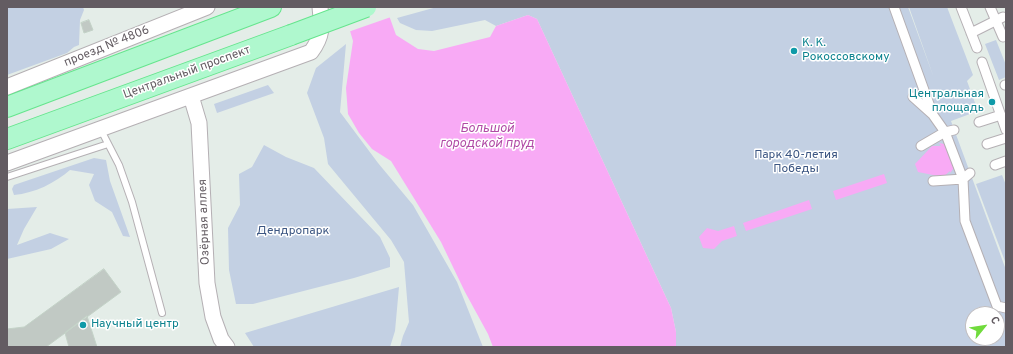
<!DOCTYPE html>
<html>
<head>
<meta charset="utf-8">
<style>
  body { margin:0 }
  #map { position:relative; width:1013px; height:354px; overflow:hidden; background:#e4ede8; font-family:Overpass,sans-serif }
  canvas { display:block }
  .frame { position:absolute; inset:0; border:8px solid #635c62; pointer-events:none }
  .north { position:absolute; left:965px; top:306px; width:40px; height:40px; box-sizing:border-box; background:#fff; border:1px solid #c1bec0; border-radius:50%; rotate:60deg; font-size:11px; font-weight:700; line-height:16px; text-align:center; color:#635c62 }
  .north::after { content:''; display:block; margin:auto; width:14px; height:18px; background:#71db3d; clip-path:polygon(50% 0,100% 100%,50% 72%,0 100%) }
</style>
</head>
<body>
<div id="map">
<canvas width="1013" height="354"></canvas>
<div class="frame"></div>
<div class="north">С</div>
</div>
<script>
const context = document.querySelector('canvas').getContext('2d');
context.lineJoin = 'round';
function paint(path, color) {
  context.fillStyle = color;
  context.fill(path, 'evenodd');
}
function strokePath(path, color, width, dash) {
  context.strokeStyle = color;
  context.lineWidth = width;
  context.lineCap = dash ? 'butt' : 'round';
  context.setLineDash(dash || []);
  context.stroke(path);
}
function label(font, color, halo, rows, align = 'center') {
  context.font = font + ' Overpass,sans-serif';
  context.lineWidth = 3;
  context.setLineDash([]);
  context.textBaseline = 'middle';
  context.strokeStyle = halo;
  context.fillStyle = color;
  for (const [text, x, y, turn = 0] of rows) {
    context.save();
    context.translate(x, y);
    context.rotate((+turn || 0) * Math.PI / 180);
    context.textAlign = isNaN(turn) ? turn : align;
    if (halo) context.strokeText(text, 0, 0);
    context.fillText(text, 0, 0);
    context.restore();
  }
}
paint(new Path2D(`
  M7 7H83L84 10 80 20 79 45 74 47 67 53 7 75Z
  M437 7H908L934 78 909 7H947L973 75 967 81 978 111 951 121 1006 270V347H676V332L671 308 537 19 528 15 496 26 485 20 432 31 416 30 400 23 397 18ZM973 314H997V338H973Z
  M996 40 1006 65V77L999 80 985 44Z
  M346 44 340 112 378 163 413 205 457 282 483 347H400L403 336 409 322 404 262 391 240 328 164 324 138 307 93 316 68Z
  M268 85 274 93 217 113 214 104Z
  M264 145 286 157 314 168 380 237 390 258V267L354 278 253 304H236L229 270 228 228 240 205 239 174 252 167Z
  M94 158 106 160 110 181 130 237 123 236 112 212 95 201 89 185 94 174 70 170C55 183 35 193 14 195L12 189 14 185Z
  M1002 175 1006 185V264L976 184Z
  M37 207 24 229 17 245 50 233 69 239 51 249 7 259V209Z
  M399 287 395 331 390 347H254L245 333Z`), '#c3d0e3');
paint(new Path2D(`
  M343 7H386L396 35 418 49 434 51 490 37 496 26 528 15 537 19 671 308 676 332V347H493L488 334 465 292 441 242 391 161 372 149 359 133 348 114 346 88 353 41Z
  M939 143 944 144 948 150 954 168 950 173V171L943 177 918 172 915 164 932 146H941Z
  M884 174 887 183 836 200 833 191Z
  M809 200 812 209 746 231 743 223Z
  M734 226 737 236 722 241 714 249 703 248 699 237 707 228 718 231Z`), '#f8aaf5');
paint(new Path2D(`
  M341 7H388L391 17 348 32Z`), '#e4ede8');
const building = new Path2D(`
  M89 20 93 30 84 33 81 23Z
  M104 269 121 292 46 347H7V329L24 327Z
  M87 316 97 347H69L65 333Z`);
paint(building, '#c1c9c4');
strokePath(building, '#c3d2c7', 1);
const service = new Path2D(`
  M101 130 119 165 132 202 162 313
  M7 177 108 144`);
const pedestrian = new Path2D(`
  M894 7 933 115 945 132 963 179 965 221 997 306 1006 308
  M961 7 977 48
  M990 7 1003 37
  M971 33 1003 17
  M982 62 1006 130
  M1005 85H1006
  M913 97 932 114
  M979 122 1001 115
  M987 144 1006 138
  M921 146 945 132 954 130
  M995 165 1006 161
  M933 181 963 179 970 173`);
const tertiary = new Path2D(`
  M7 87 207 7
  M191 96 199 123 207 283 213 317 221 339 227 347
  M7 163 311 52C323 36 322 26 320 7`);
const primary = new Path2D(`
  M7 107 271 7
  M7 139 291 35`);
strokePath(service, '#b5b0b4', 8);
strokePath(pedestrian, '#b5b0b4', 11);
strokePath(tertiary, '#b5b0b4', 17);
strokePath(primary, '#65e58d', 22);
strokePath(service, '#fff', 6);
strokePath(pedestrian, '#fff', 9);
strokePath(tertiary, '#fff', 15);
strokePath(primary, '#aff8ce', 20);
const primaryBridge = new Path2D(`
  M291 35 366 7`);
strokePath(primaryBridge, '#65e58d', 22, []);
strokePath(primaryBridge, '#aff8ce', 20);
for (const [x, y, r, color] of [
  [794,51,4,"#0f9aa8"],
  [992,102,4,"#0f9aa8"],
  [83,325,4,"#0f9aa8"]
]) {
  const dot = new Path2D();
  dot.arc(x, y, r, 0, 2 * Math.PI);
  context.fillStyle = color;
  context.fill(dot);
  strokePath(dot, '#fff', 1.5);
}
label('12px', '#0d838f', '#fff', [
  ["К. К.",802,44],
  ["Рокоссовскому",802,58],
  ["Центральная",984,95,"right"],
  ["площадь",984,109,"right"],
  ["Научный центр",91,325]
], 'left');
label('12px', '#635c62', '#fff', [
  ["проезд № 4806",107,47,-22],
  ["Центральный проспект",187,73,-20],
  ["Озёрная аллея",205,222,-92]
]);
label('12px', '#3c5682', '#fff', [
  ["Парк 40-летия",796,156],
  ["Победы",796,170],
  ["Дендропарк",293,232]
]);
label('italic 13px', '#b14ba6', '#fff', [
  ["Большой",487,129],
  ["городской пруд",487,144]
]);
</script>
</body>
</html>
